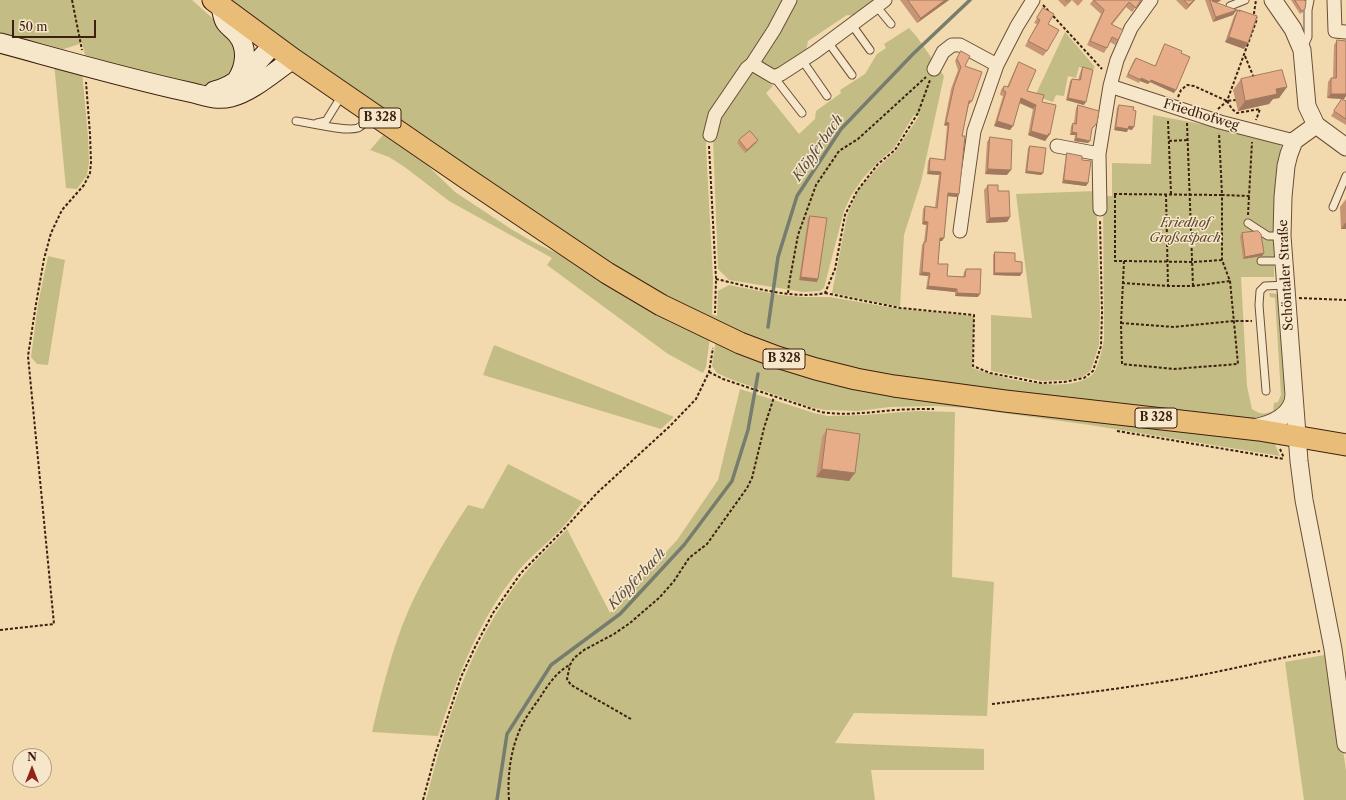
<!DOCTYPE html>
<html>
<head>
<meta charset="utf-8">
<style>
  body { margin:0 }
  #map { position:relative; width:1346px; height:800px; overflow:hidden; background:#f2daae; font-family:"Libre Caslon Text",serif }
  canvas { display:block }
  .north { position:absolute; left:12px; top:748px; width:40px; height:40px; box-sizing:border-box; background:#f7e7ca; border:1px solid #ad9780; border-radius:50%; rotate:0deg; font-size:11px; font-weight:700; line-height:16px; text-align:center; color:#3e2011 }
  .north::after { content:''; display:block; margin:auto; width:14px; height:18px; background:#8f2418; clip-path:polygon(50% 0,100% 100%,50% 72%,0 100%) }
  .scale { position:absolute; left:12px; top:20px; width:84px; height:18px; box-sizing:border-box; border:2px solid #3e2011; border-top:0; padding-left:5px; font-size:12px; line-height:14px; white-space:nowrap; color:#3e2011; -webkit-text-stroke:3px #f7e7ca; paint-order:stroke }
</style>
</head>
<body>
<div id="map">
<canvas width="1346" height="800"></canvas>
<div class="north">N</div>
<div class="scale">50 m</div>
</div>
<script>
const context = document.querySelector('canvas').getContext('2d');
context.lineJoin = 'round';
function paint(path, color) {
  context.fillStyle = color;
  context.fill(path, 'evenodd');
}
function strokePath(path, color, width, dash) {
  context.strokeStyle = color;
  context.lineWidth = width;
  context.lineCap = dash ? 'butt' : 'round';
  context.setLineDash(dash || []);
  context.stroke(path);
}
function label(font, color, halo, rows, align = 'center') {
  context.font = font + ' "Libre Caslon Text",serif';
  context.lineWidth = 3;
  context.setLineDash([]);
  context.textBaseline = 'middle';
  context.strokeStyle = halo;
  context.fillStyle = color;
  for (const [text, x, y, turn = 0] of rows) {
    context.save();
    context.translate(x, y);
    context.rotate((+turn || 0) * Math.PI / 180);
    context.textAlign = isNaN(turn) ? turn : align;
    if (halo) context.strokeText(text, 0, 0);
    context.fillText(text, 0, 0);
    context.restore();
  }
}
paint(new Path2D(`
  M0 0H192L235 38 238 72 211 89 91 60 85 55 82 43 61 50 0 33Z
  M226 0H785L707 133 706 146 713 279 712 314 717 316 718 291 729 285 780 295 804 297H830L900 309 974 316 972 368C999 378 1070 396 1093 374 1098 369 1103 346 1104 339L1103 196H1112V163L1151 164 1153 115 1217 127 1281 143 1274 232V277H1241L1247 386 1252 409C1259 414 1264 415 1273 411L1274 403 1278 402 1281 395 1275 298 1270 297 1269 293 1278 294 1285 386 1283 406 1262 420 909 382 788 354 650 292Z
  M794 0H878L855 16 847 15 808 41 806 51 780 69 774 70 767 69 761 61Z
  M909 28 917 37 944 76 921 182 904 235 900 307 832 293 847 216 858 190 880 165 896 151 919 116 914 115 894 148 877 163 863 178 851 196 844 211 824 288 820 291 803 292 729 280 718 269 713 139 718 116 751 72 763 79 773 86 766 93 799 134 815 119 816 111 841 93 840 90 865 74 877 54 886 48 884 44Z
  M1065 32 1095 67 1092 71 1079 67 1076 78 1068 76 1064 96 1056 95 1053 102 1035 96Z
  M54 63 82 71 88 136 89 162 87 175 77 189 66 188Z
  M383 135 427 165 455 192 511 229 533 242 582 265 710 337 706 367 703 373 668 354 547 265 552 258 449 201 406 168 389 157 370 150Z
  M1096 191 1100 310 1099 345 1091 370 1083 377 1065 380 1042 381 991 371V315L1032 318 1016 194Z
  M48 256 65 260 48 365 37 364 31 357 38 304Z
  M716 340 737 349 1274 442 1280 456 1090 425 967 408 935 406 890 407 858 411 825 410 810 407 730 379 717 373 712 366Z
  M494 345 674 417 661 429 483 375Z
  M740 389 814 413 828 416 864 415 917 411 955 412 952 577 994 582 987 716 854 713 835 743 984 749V770H871L875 800H426C446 722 470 642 521 578 535 560 552 545 567 529L610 613 677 540 718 480Z
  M508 464 583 502C576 510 570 520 562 528 548 543 532 555 519 570 478 620 458 676 438 736L372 732C382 690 392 648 409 609 426 572 446 538 468 505L483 509Z
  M1330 654 1346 771V800H1304L1285 662Z`), '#c3bd85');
strokePath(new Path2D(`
  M768 327 778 257 797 196 841 129 913 54 970 0
  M497 800 507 734 551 665 620 614 684 545 732 481 748 430 758 374`), '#767d6e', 3.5);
const service = new Path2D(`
  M1230 6 1245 0
  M877 7 891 24
  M852 25 870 50
  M828 42 852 75
  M1303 48 1308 37V10L1310 0
  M802 60 827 96
  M774 77 802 113
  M296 121C311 123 345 132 358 128 364 125 367 120 371 115
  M317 123 326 121 342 95
  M1333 207 1346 176
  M1248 223 1268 236H1281
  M1261 261H1284
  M1266 391 1259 305 1260 291 1265 286 1286 285`);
const minor = new Path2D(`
  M1334 0 1335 31 1346 32
  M752 64 774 30 790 0
  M934 69 943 52 952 45H960L997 65
  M1110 86 1220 122 1294 141
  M710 135 715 115 747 68 752 64 774 77 781 74 815 52 885 0
  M1057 146 1099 154
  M1100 209 1099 154 1110 86 1117 60 1131 28 1151 0
  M960 231 974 131 997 65 1017 26 1033 0`);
const tertiary = new Path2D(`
  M1273 0 1293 29 1302 50 1307 106 1316 125 1346 147
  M1316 125 1294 141 1289 154 1286 166 1283 197 1282 236 1299 461 1304 500 1333 649 1346 744
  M1253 428C1271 425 1294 416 1294 394`);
const secondary = new Path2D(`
  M220 5C223 11 222 18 226 23 229 27 234 30 237 34 248 47 246 66 237 80
  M0 43C63 60 125 78 189 92 204 95 215 101 231 97 252 92 275 71 293 59
  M214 91C239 86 257 62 273 45`);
const primary = new Path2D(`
  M213 0 293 59 466 178 607 273 661 305 740 343 777 357 816 369 856 379 894 386 1005 401 1259 430 1346 445`);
strokePath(service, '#6b4e38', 9);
strokePath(minor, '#6b4e38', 15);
strokePath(tertiary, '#6b4e38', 19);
strokePath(secondary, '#3e2011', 21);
strokePath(primary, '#3e2011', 23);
strokePath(new Path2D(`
  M72 0 82 50
  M1043 5 1102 69
  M1245 56 1254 78
  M1178 97 1181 90 1187 85 1194 86 1227 101 1236 100
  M1227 101 1232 109 1237 113 1260 109 1256 120
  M1218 109 1227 101 1257 19 1254 13 1256 0
  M1168 121 1171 194
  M1187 123 1193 286
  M1169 141 1188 140
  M709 146 716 279 715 313
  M1114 194 1222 195 1219 133
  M1166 194 1168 286
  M1115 195V261H1124L1121 323 1122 364 1174 369 1238 364 1230 281 1222 260V195L1249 196 1252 142
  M1248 215 1249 196
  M1124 261 1193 262 1222 260
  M716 279C748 286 793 300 825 293L835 269 845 215 857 191 878 164 895 150 918 113 930 80
  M1122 283 1168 286H1193L1230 281
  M788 293 789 284 798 235 816 185 839 151 858 139 926 77
  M825 293 900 308 974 315 973 366 990 373 1041 383 1064 382 1084 378 1093 371 1101 346 1102 313 1100 220
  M1299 298 1346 300
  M1121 323 1174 327 1234 321H1252
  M709 372 723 379 821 412C846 416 871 412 896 410 909 409 922 409 934 409
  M1117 431 1284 459
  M1280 449 1284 458
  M0 630 54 624 28 356 36 304 44 259 51 233 62 210 84 185 90 173 91 162 90 134 86 82
  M992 704C1052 697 1113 690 1173 680 1222 672 1271 659 1320 651
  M631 719 571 685 567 679 570 665 574 658 584 650 614 634 630 623 659 598 674 581 689 558 707 544 747 488 752 478 764 428 774 397
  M423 800 436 752 461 677 476 645 493 613 521 573 566 527 597 493 670 426 696 399 709 372 713 348
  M509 800C507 775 511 747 522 725 527 715 535 705 541 696 548 685 557 671 570 665`), '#3e2011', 2, [3, 2]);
strokePath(service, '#f7e7ca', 7);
strokePath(minor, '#f7e7ca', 13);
strokePath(tertiary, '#f7e7ca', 17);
strokePath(secondary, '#f7e7ca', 19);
strokePath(primary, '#e9bd77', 21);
paint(new Path2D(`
  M900 0H949L917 23Z
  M1058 0H1072L1065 7Z
  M1072 0H1083L1078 6Z
  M1093 0H1141L1132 12 1126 7 1112 25 1118 40 1115 45 1110 42 1107 48 1104 53 1087 45 1101 14 1090 4Z
  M1176 0H1195L1186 10Z
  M1205 0H1221L1220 1 1216 3 1233 15 1213 22Z
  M1291 0H1304L1303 12 1300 14Z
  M1043 8 1048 24 1047 51 1043 56 1025 46 1037 24 1034 23Z
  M1238 10H1239L1257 16 1244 49 1225 42 1234 16Z
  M1337 40 1346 41V96L1344 99H1342L1346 101V125L1331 116 1342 99 1327 98 1328 82 1331 78H1333L1334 45Z
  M1165 44 1181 53 1174 93 1150 82 1148 84 1140 81 1139 83 1126 77 1134 60 1136 58 1155 66 1163 47Z
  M961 51 965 66 972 101 970 104H969L962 136 959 194 957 197 948 196 944 238 942 241H940L938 264 947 276 963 277 964 272 966 269 978 297 955 296V292L926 289 928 276 919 275 922 245 924 242 926 225 922 224 923 209 925 206 935 207 939 175 927 174 928 161 930 158 944 160 947 126 944 125 951 89 958 70 955 61Z
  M1019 62 1027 91 1042 102 1050 134 1045 141 1028 135 1033 109 1019 103 1013 126 1010 130 994 126 1003 96 1000 95 1001 90 1004 86 1007 87 1016 67Z
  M1083 67 1084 105 1066 100 1070 81 1072 79 1078 80 1081 70Z
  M1241 79 1287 87 1279 98 1273 99 1269 104 1238 111 1233 90Z
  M1078 105 1097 123 1095 126 1092 129 1088 143 1074 141 1075 135H1070L1071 126 1073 123H1074L1076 108Z
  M1119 105 1132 130 1128 129 1127 132 1114 130 1117 108Z
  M990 137 1007 175 985 174 987 142Z
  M739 140 756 143 745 153 737 143Z
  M1030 146 1043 173 1041 175 1025 173 1028 148Z
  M1067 153 1082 160 1088 183 1086 186 1062 183 1066 156Z
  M988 185 998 191 1010 217 1007 222 986 223 984 190Z
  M1346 199V229H1341L1340 207Z
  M810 216 817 282 799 280 808 218Z
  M1242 233 1264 253 1262 256 1243 259 1240 236Z
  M995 252 1015 261 1020 276 993 275V255Z
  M827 429 849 481 816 477 822 437Z`), '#c69575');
paint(new Path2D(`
  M945 0H949L917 23 921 18Z
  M1194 0H1195L1186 10 1189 5Z
  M1215 0H1221L1220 1 1211 5 1212 1Z
  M1237 10 1233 15 1213 22 1216 17Z
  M1229 37 1248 43 1244 49 1225 42Z
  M1141 78 1151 80 1176 90 1174 93 1150 82 1148 84 1140 81Z
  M1287 87 1279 98 1273 99 1269 104 1238 111 1245 101 1276 89Z
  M1331 94H1346V96L1344 99 1327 98Z
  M1021 98 1036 105 1033 109 1018 102Z
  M1068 98 1086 102 1084 105 1066 100Z
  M997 121 1013 126 1010 130 994 126Z
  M946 122 949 123 947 126 944 125Z
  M1129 126 1134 127 1132 130 1127 129Z
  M1116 127 1128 129 1127 132 1114 130Z
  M1031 131 1048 134H1050L1045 141 1028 135Z
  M1072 132 1077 133 1075 135H1070Z
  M1076 138 1090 141 1088 143 1074 141Z
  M758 140 756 143 745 153 747 150Z
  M988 169 1011 170 1007 175 985 174Z
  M929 171 941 172 939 175 927 174Z
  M1027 171 1043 173 1041 175 1025 173Z
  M1064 180 1088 183 1086 186 1062 183Z
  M948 193 959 194 957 197 946 196Z
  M1010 217 1007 222 986 223 990 218Z
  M924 221 928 222 926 225 922 224Z
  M1346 222V229H1341Z
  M940 238H944L942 241H938Z
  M1264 253 1262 256 1243 259 1245 257Z
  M922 272 930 273 928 276 919 275Z
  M995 273H1022L1020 276 993 275Z
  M801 277 818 279 817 282 799 280Z
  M928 286 957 289 955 292 926 289Z
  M957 293 980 294 978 297 955 296Z
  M822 469 855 473 849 481 816 477Z`), '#a1795f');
const building = new Path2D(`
  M908 0H945L921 18Z
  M1066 0H1070L1068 2Z
  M1094 0H1141L1136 8 1129 2 1111 24 1123 30 1118 40 1112 37 1107 48 1090 41 1104 10Z
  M1184 0H1194L1189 5Z
  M1210 0H1215L1212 1 1237 10 1216 17Z
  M1295 0H1304L1306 2 1305 9 1302 11Z
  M1043 8 1054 14 1048 24 1059 30 1047 51 1028 41 1040 20 1037 18Z
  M1238 10 1240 12 1239 10 1257 16 1248 43 1229 37Z
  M1337 40 1346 41V94H1331V78H1336Z
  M1165 44 1182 51 1181 53 1190 57 1176 90 1151 80 1150 82 1141 78V80L1128 74 1136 58 1155 66Z
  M961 51 970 56 965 66 982 72 972 101H969L962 136H965L959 194 948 193 944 238H940L938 264H948L947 276 965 277 966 269H981L980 294 957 293V289L928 286 930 273 922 272 924 242H926L928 222 924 221 925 206 937 208 941 172 929 171 930 158 945 160 949 123 946 122 954 86 961 67 957 59Z
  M1019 62 1036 70 1027 91 1044 95 1042 102 1056 105 1050 134H1048V136L1031 131 1036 105 1021 98 1013 126 997 121 1006 92 1003 90 1004 86 1008 87Z
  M1083 67 1093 70 1086 102 1068 98 1072 79 1080 80Z
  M1282 70 1287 87 1276 89 1277 94 1245 101 1241 79Z
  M1342 99 1346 101V119L1334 111Z
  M1078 105 1099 111 1097 123 1092 128 1090 141 1076 138 1077 133 1072 132 1073 123 1076 124Z
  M1119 105 1134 107 1133 110 1136 111 1134 127 1129 126 1128 129 1116 127Z
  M750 131 758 140 747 150 739 140Z
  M990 137 1012 140 1011 170 988 169Z
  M1030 146 1046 148 1043 173 1027 171Z
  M1067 153 1082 156V160L1091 161 1088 183 1064 180Z
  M988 185H998V191H1009L1010 217 990 218Z
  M810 216 827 218 818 279 801 277Z
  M1258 231 1261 234 1264 253 1245 257 1242 233Z
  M995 252 1015 253V261L1022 262V273H995Z
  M827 429 860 434 855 473 822 469Z`);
paint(building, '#e6ad88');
strokePath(building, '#a1795f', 1);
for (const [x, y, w] of [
  [380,118,42],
  [784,359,42],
  [1156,418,42]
]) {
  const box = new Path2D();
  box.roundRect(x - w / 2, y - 10, w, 20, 3);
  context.fillStyle = '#f7e7ca';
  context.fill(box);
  strokePath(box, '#3e2011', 1);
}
label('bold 12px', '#3e2011', null, [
  ["B 328",380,118],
  ["B 328",784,359],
  ["B 328",1156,418]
]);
label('13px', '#3e2011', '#f7e7ca', [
  ["Friedhofweg",1201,115,17],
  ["Schöntaler Straße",1286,275,-93]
]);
label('italic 13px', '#5f472e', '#f7e7ca', [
  ["Friedhof",1185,223],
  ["Großaspach",1185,238]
]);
label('italic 14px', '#5a4e40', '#f7e7ca', [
  ["Klöpferbach",818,148,-55],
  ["Klöpferbach",637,579,-47]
]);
</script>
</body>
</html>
